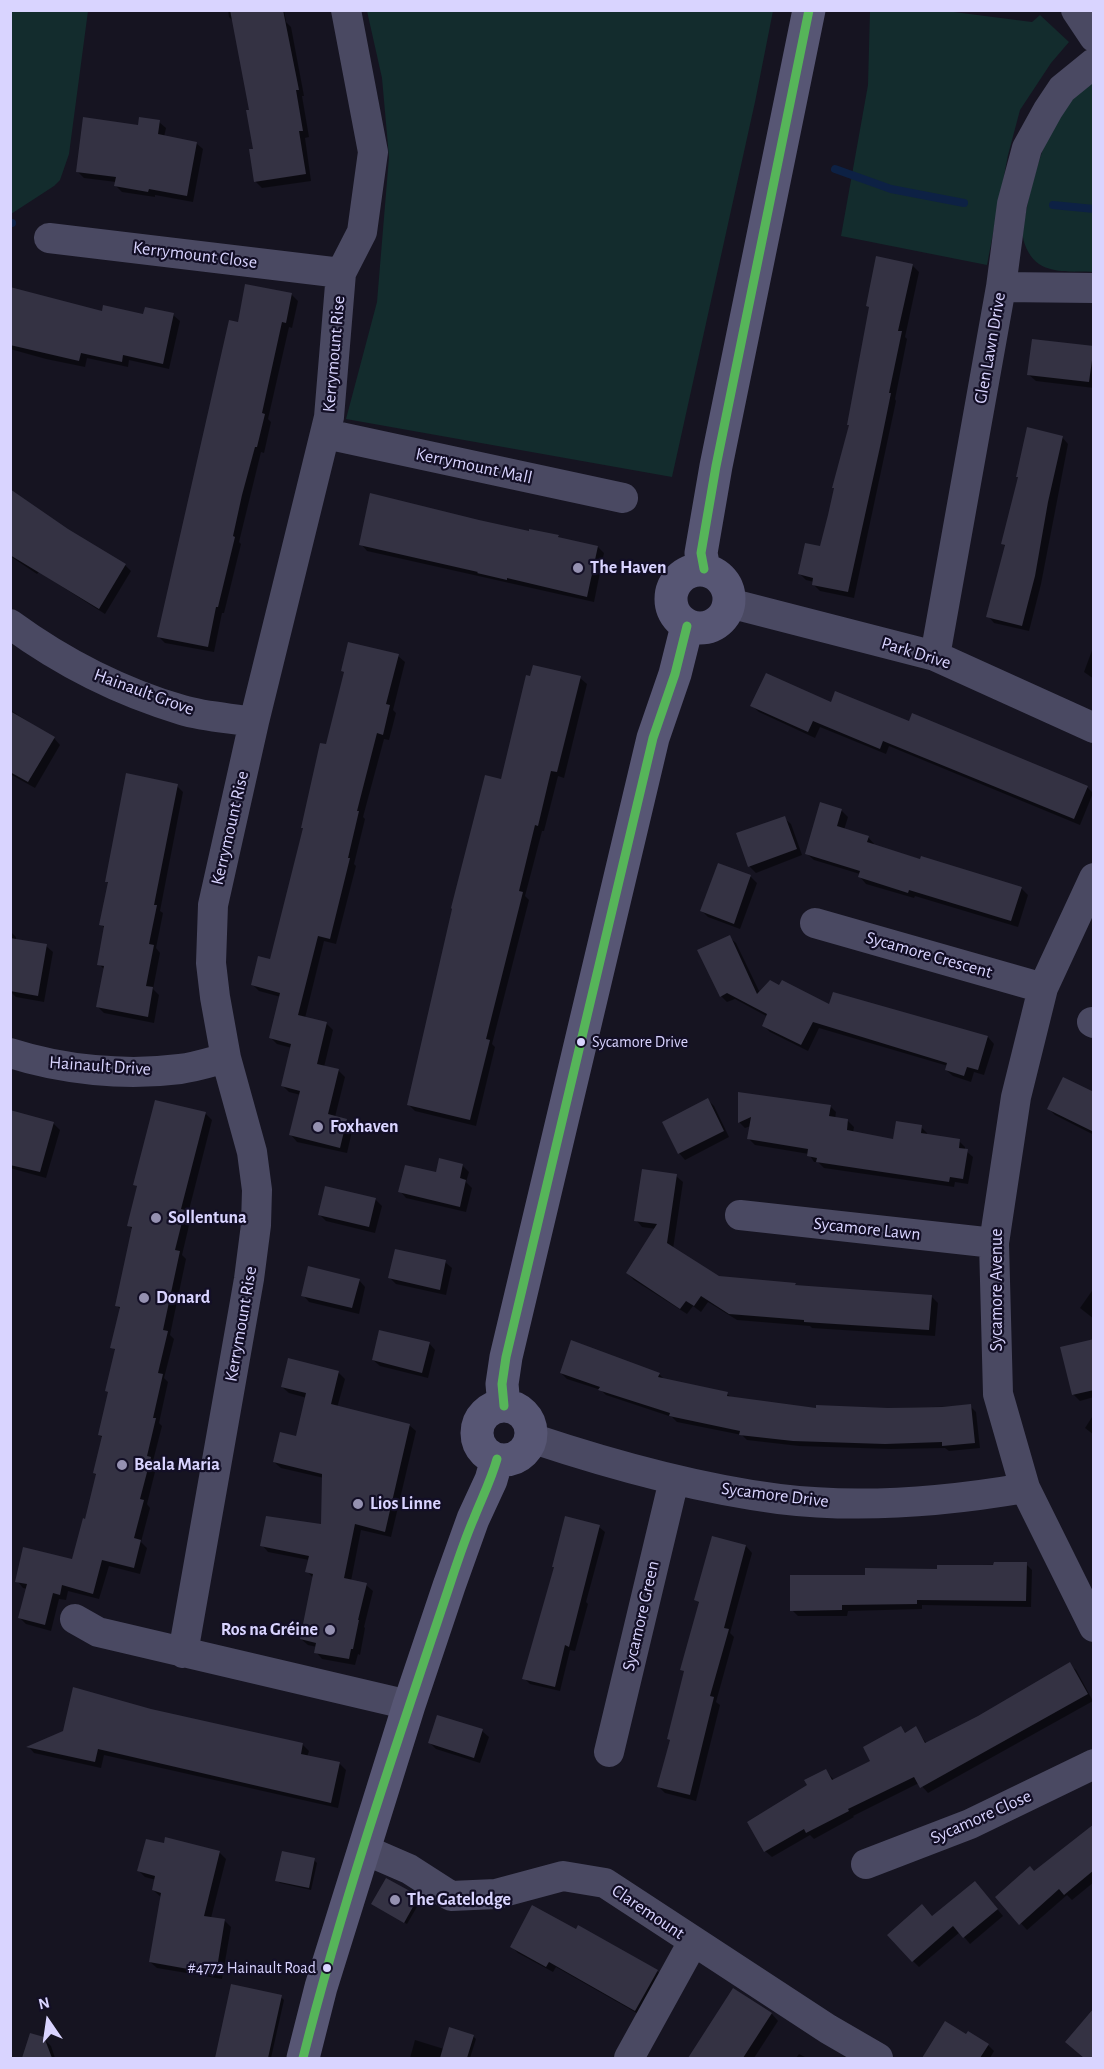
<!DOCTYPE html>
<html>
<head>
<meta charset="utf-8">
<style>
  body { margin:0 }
  #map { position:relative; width:1104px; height:2069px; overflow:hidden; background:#161421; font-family:"Alegreya Sans",sans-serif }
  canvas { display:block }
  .frame { position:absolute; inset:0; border:12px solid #d9d4ff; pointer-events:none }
  .north { position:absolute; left:18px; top:1991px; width:60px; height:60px; -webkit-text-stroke:4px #130f26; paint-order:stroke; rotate:347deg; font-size:16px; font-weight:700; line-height:24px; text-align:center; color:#d9d4ff }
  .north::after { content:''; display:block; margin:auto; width:21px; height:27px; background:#d9d4ff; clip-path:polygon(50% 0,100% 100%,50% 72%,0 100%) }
</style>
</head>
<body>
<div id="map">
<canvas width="1104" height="2069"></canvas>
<div class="frame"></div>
<div class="north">N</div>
</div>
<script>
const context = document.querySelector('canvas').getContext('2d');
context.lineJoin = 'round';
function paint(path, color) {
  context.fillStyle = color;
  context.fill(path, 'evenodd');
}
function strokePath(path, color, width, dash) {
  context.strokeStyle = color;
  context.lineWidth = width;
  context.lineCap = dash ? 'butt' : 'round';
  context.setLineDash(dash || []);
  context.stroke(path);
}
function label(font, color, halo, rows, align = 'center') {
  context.font = font + ' "Alegreya Sans",sans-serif';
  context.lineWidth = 4.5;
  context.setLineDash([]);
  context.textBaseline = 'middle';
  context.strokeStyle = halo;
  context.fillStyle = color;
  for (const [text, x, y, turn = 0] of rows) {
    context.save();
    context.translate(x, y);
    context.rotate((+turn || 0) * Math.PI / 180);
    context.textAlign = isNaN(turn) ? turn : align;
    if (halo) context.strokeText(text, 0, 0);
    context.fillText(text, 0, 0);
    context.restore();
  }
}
paint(new Path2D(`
  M11 10 88 11 69 154 60 180 54 186 11 214Z
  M367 11H773L755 102 672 477 346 419 377 302 389 157 382 78Z
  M870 11H946L1032 22 1040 15 1069 42 1051 63 1020 110 1008 155 987 265 841 236 868 85Z
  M1093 81V272C1076 271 1054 274 1039 264 1031 259 1024 246 1023 237 1023 212 1043 137 1058 117 1067 104 1080 90 1093 81Z`), '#132c2d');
paint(new Path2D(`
  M228 10H284L286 22 291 27 304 96H302L309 137 305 138 311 181 262 188 255 181 251 111 234 22 229 17Z
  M159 122 166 128 164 137 196 143 203 149 193 202 155 195V197L122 192 116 186V182L84 178 77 171 139 126Z
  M912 265 919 272 905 337 907 339 895 399 896 401 854 598 820 591 813 584 814 582 806 580 800 574 821 548 850 426 848 424Z
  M10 289 103 313 144 315H173L180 321 169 369 129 360 128 367 87 358 85 367 46 359 10 349Z
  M291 294 298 301 292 328 289 327 268 419 271 422 264 453 261 452 239 542 241 544 224 613H222L214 652 165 643 158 636 239 324Z
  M1094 348V388L1036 381 1029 375Z
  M1062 437 1068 444 1041 584 1029 631 994 623 988 616 1006 547 1003 544Z
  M10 492 67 530 125 565 131 571 105 614 39 572 37 574 10 556Z
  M530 533 558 536 561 539 598 547 604 553 594 602 367 551 361 544Z
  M1094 645V679L1084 672Z
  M398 656 405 662 393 710 396 713 389 740 384 739 363 817 365 819 354 864 356 866 336 944 324 941 305 1018 326 1023 333 1030 324 1067 338 1070 345 1077 335 1117 347 1120 353 1127 347 1153 297 1142 291 1135 301 1095 289 1092 282 1085 292 1048 277 1044 271 1038 281 997 259 991 253 985 272 961 345 673 342 671Z
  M580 678 587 684 564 778 558 776 544 831H542L525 896 529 900 492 1044 495 1047 476 1126 415 1111 408 1104 503 781Z
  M832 704 910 723 1087 787 1093 793 1080 825 889 746 886 754 820 727 815 738 759 712 752 706Z
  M10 710 54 738 60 745 35 788 10 774Z
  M177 786 183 792 160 911 163 913 156 948 160 953 153 989 159 995 154 1023 104 1013 98 1007 105 970 99 964 105 929 101 924 109 884 106 881Z
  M841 810 848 817 844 830 868 837 874 844V846L1021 888 1028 895 1018 927 915 896 914 898 866 884 860 877V874L814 860 807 854Z
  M784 818 791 824 802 855 756 873 750 867 738 834Z
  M719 865 751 877 757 883 740 929 708 917 702 911Z
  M10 931 16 937V940L46 946 53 952 44 1002 16 997 10 991Z
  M729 937 736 943 760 993 988 1037 994 1044 984 1075 974 1072 971 1082 953 1076 946 1070 948 1066 819 1028 808 1051 770 1032 763 1025 768 1017 735 999 727 1002 721 996Z
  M739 1094 830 1106 836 1112 835 1119 848 1121 854 1127 853 1133 894 1141 921 1127 927 1133V1135L959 1141 965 1147V1150L973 1157 968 1184 955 1182 954 1187 824 1168 818 1162H814L809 1154 755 1145 749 1139 751 1126 745 1128 740 1123Z
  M1094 1095V1135L1055 1115 1049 1109Z
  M708 1100 714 1106 729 1137 685 1160 679 1153Z
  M10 1111 53 1123 60 1130 46 1178 10 1168Z
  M206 1114 212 1120 188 1214 191 1217 182 1255 186 1259 170 1335 174 1339 164 1378 168 1382 159 1423 162 1426 153 1461 157 1464 147 1504 150 1508 141 1542 147 1548 140 1574 109 1566 99 1599 68 1591 66 1600 59 1599 51 1631 26 1624 20 1618 27 1589 23 1588 17 1581 73 1561 86 1520 97 1476 94 1473 103 1438 99 1435 110 1394 106 1391 116 1351 112 1347 121 1310 117 1306 133 1230 129 1226 138 1188 135 1184Z
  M462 1165 469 1172 466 1182 472 1188 466 1212 406 1198 400 1191 437 1174Z
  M676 1176 683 1182 673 1249 719 1278 795 1285 797 1287 931 1296 938 1303 935 1336 812 1328 810 1326 737 1320 708 1302 701 1312 693 1306 687 1314 634 1280 627 1273 656 1229 642 1227 636 1220Z
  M375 1199 382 1206 375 1233 326 1221 319 1214Z
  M445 1262 452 1268 446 1295 396 1284 390 1278Z
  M359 1280 365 1287 359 1314 309 1302 303 1295Z
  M1094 1288V1319L1080 1308Z
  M1094 1341V1397L1080 1401 1073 1394Z
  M429 1343 435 1350 428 1378 380 1366 373 1360Z
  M338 1372 345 1379 337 1408 409 1425 416 1431 391 1537 361 1530 351 1581 366 1585 373 1591 364 1627 365 1628 360 1655 358 1654 355 1665 322 1659 316 1652 317 1647 308 1645 301 1639 313 1578 307 1571 309 1560 268 1552 262 1545 322 1526 324 1478 281 1468 274 1462 297 1437 307 1398 289 1393 282 1387Z
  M561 1373 659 1374 665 1380 727 1394 732 1398 817 1410 970 1406 976 1412 980 1448 949 1451 945 1448 891 1449 799 1446 747 1440 742 1435 677 1422 672 1417 606 1395 601 1390 567 1379Z
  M1094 1414V1435L1085 1428Z
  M599 1527 605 1532 586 1602 588 1604 575 1651 570 1650 560 1691 530 1684 524 1678Z
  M746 1546 752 1553 730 1633 734 1637 716 1702 720 1705 696 1801 665 1793 658 1786 671 1741 668 1739 685 1672 682 1669 700 1604 696 1600Z
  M1026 1564 1032 1570 1031 1607 922 1605V1609L848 1611 847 1616H798L792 1610 867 1577 939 1570V1566Z
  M1069 1664 1076 1670 1093 1701 928 1793 919 1783 853 1816 854 1817 814 1839 810 1835 772 1857 765 1851 809 1785 826 1771 834 1780 872 1761 901 1728 906 1734 915 1728 927 1744 978 1717Z
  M150 1710 302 1744 309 1751 307 1757 339 1763 346 1770 338 1808 104 1755 101 1768 34 1753 29 1747Z
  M482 1731 489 1737 480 1763 436 1749 429 1742Z
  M1094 1825V1882L1072 1900 1067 1895 1027 1930 997 1897 1034 1873Z
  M165 1845 219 1852 226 1859 211 1918 225 1921 231 1927 222 1979 157 1968 150 1962 161 1897 153 1890 156 1880 145 1877 139 1871Z
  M314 1860 317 1863 311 1890 280 1883 277 1880Z
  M387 1880 421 1900 407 1924 376 1906Z
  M981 1889 1003 1916 970 1944 960 1932 919 1967 913 1961Z
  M512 1947 657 1971 664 1977 642 2016 556 1967 553 1972 518 1953Z
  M232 1986 281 1997 284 2000 271 2058H216Z
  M734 1990 772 2014 778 2021 754 2058H693L691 2057Z
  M31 2035 44 2039 51 2046 55 2058H24Z
  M473 2036 476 2039 470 2058H410L415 2040 444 2049Z
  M967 2036 988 2045 994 2051 990 2058H926L925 2057Z
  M799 2054 807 2058H796Z`), '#0007');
strokePath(new Path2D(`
  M835 169 891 189 964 203
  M1053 205 1094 209
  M10 223H12`), '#0d2144', 8);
paint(new Path2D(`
  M230 10H283L299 90H296L303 131H299L306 174 254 182 249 149H253L246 110H249Z
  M83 117 138 125 139 117 160 120 158 134 197 142 187 196 149 189 148 192 114 186 116 177 76 172Z
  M876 256 913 264 898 331H902L889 393H891L880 447 848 592 812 585 813 578 798 574 805 543 820 546 828 515 834 488H832L849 425H847L869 307 866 306Z
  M245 284 292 293 286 323 282 322 262 413 265 414 257 447H255L242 495 233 536 235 537 218 607H216L208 647 157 637 229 320 238 322Z
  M10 287 102 311 103 305 143 314 145 307 174 313 163 364 123 355 122 362 81 353 79 361 10 345Z
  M1032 339 1094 346 1089 382 1027 375Z
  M1027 427 1063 436 1048 502 1035 576 1022 626 986 617 1005 545 1001 544 1018 477H1016Z
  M10 489 68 529 126 564 99 609 10 555Z
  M370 493 479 520 529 531V529L559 535 558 537 598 546 587 597 507 578V580L477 573 478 572 359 545Z
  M348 642 399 654 386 704 390 705 383 735 377 733 357 811H359L348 858H350L330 939 318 936 298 1015 327 1022 317 1064 339 1069 328 1114 347 1119 340 1148 289 1135 300 1091 281 1086 291 1044 269 1038 280 993 251 985 258 956 270 959 303 828H301L320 743 326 744 344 672 341 671Z
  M533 665 581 676 557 772 551 771 538 826 535 825 519 891 523 892 486 1039 490 1040 470 1120 407 1105 452 909 451 908 485 775 501 779 526 675 530 676Z
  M766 673 831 702 835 691 909 721 912 713 1088 786 1074 819 883 741 880 749 813 721 808 732 750 706Z
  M10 711 55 737 28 782 10 772Z
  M126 773 178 784 154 905H157L149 944 154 945 146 986 153 987 148 1017 96 1007 104 966 97 965 104 926 99 925 108 882H105Z
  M820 802 842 809 837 826 869 836 867 842 920 859 921 856 1022 887 1011 921 909 890 908 893 858 877 860 871 805 854Z
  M785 816 797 849 748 867 736 833Z
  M718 863 751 875 734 924 700 911Z
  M730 935 757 994 770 980 779 985 782 980 829 1004 833 992 988 1036 978 1070 967 1067 964 1076 945 1070 947 1063 813 1022 801 1045 762 1026 767 1014 727 993 720 997 697 950Z
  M10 938 47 944 38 996 10 991Z
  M1063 1077 1094 1092V1132L1047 1109Z
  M738 1092 831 1105 829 1116 848 1119 847 1130 893 1139 896 1121 922 1125 921 1133 960 1139 959 1148 968 1149 963 1179 950 1177 949 1182 816 1162 817 1158 807 1156 808 1149 747 1139 751 1117 738 1123Z
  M708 1098 724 1131 678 1154 662 1122Z
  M155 1100 206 1112 181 1209 185 1210 175 1250 180 1251 163 1330 168 1331 158 1373 163 1374 153 1418H156L147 1456 151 1457 140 1499 144 1500 134 1538 141 1540 134 1568 102 1560 93 1594 62 1585 60 1595 53 1593 45 1625 18 1618 27 1584 15 1582 23 1547 72 1559 83 1518 85 1519 96 1474 93 1473 102 1436 98 1435 108 1392 105 1391 115 1349 110 1348 120 1307 115 1306 132 1227 127 1226 137 1186 133 1185Z
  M10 1110 54 1122 40 1172 10 1165Z
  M439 1158 463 1164 460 1178 466 1180 460 1207 398 1192 405 1165 436 1172Z
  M642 1169 677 1174 667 1243 719 1276 796 1283 795 1285 932 1295 929 1330 804 1322V1320L729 1314 701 1296 694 1306 686 1301 680 1309 626 1273 657 1224 634 1221Z
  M325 1186 376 1198 369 1227 318 1215Z
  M395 1249 446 1260 440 1290 388 1278Z
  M308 1266 360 1279 352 1308 301 1296Z
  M379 1330 430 1342 422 1373 372 1360Z
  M1094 1339V1390L1072 1395 1060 1347Z
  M571 1340 660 1373 658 1377 728 1392 727 1396 816 1408V1405L888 1408 942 1407 971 1404 975 1443 942 1446V1442L885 1444 793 1441 739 1435 740 1431 669 1416 670 1413 598 1390 600 1387 560 1373Z
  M288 1358 339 1371 331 1404 410 1424 385 1532 355 1524 344 1578 367 1583 358 1620H359L353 1649H351L349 1659 314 1653 316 1643 300 1639 313 1574 305 1572 309 1556 260 1546 266 1516 321 1524 322 1474 273 1462 280 1432 296 1436 306 1393 281 1387Z
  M565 1516 600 1525 569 1647 565 1645 555 1687 522 1679 554 1567H552Z
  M712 1536 746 1545 724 1628 729 1629 710 1696 714 1697 690 1795 657 1787 670 1740 667 1739 684 1671 680 1670 699 1602 694 1600Z
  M994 1562H1027L1026 1601 917 1600V1604L842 1605V1610L790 1611V1575H865V1568L937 1569V1565H993Z
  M1070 1662 1088 1694 920 1788 914 1777 848 1809 849 1811 806 1833 804 1829 764 1852 747 1822 807 1785 804 1780 826 1769 832 1780 870 1761 863 1747 901 1726 905 1733 916 1726 925 1743 978 1716Z
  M73 1687 151 1709 303 1743 301 1754 340 1762 331 1803 98 1749 95 1762 26 1747 63 1731Z
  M437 1715 483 1729 474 1758 428 1743Z
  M1094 1824V1870L1064 1895 1059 1889 1019 1925 995 1897 1030 1866 1034 1871Z
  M165 1837 220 1851 204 1916 225 1919 216 1974 149 1962 161 1893 152 1890 155 1876 137 1871 146 1839 164 1843Z
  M282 1851 315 1858 309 1888 275 1881Z
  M386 1878 419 1896 404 1923 371 1904Z
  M975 1881 998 1909 963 1938 953 1926 912 1962 887 1935 922 1904 932 1916Z
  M532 1905 576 1929 578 1925 658 1970 635 2011 549 1962 546 1967 510 1947Z
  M231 1984 282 1995 268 2058H215Z
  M733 1988 772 2013 743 2058H688Z
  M1094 2008V2058H1084L1065 2042Z
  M945 2021 966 2034 968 2031 989 2044 980 2058H922Z
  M449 2027 474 2035 467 2058H440Z
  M30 2033 44 2037 52 2058H22Z`), '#343243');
strokePath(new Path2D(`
  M1076 10 1094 37
  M49 238 341 273
  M1001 287 1094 288
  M326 434 623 498
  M729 603 935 656 1094 728
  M10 624C62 662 121 692 182 710 205 717 231 718 254 722
  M935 656 1001 287 1012 204 1027 148 1048 110 1062 89 1094 63
  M1094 878 1043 988 1016 1097 994 1243 998 1394 1025 1488 1094 1627
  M815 923 1043 988
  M1092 1022 1094 1023
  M10 1053C63 1070 125 1076 180 1069 196 1067 211 1062 226 1058
  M740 1215 994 1243
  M531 1438C612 1465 694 1488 779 1499 861 1509 944 1502 1025 1488
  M75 1619 98 1632 409 1705
  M183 1653 249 1279 256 1225 257 1190 252 1152 226 1058 215 997 211 963 213 905 254 722 329 417 341 273 362 232 373 152 346 10
  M609 1752 674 1480
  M364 1852 379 1856 409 1869 451 1896 496 1894 563 1876 605 1883 828 2029 878 2058
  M866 1864 970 1824 1094 1764
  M629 2058 693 1942`), '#4a4962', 30);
strokePath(new Path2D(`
  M704 569 701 553 716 466 809 10
  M671 599a29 29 0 1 1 58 0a29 29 0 1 1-58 0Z
  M504 1406 502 1384 506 1357 653 738 675 674 687 626
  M477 1433a27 27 0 1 1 54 0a27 27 0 1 1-54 0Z
  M303 2058 321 1987 409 1705 449 1586 473 1519 491 1480 497 1459`), '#575674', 33);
strokePath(new Path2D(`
  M704 569 701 553 716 466 809 10
  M504 1406 502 1384 506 1357 653 738 675 674 687 626
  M303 2058C343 1900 396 1745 448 1590 456 1566 464 1541 474 1518 482 1498 491 1480 497 1459`), '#56b559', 9);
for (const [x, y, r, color] of [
  [578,568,6,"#9591b1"],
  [581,1042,5,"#d9d4ff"],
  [318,1127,6,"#9591b1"],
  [156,1218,6,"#9591b1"],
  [144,1298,6,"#9591b1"],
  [122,1465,6,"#9591b1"],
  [358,1504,6,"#9591b1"],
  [330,1630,6,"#9591b1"],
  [395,1900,6,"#9591b1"],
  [327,1968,5,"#d9d4ff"]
]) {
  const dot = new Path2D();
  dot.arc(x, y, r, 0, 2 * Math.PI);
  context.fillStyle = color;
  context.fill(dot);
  strokePath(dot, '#130f26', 2);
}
label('16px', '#d9d4ff', '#130f26', [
  ["Sycamore Drive",592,1042],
  ["#4772 Hainault Road",316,1968,"right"]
], 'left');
label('18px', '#d9d4ff', '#130f26', [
  ["Kerrymount Close",195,255,7],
  ["Glen Lawn Drive",990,348,-80],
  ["Kerrymount Rise",334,354,-85],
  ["Kerrymount Mall",474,466,12],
  ["Park Drive",916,653,17],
  ["Hainault Grove",144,692,20],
  ["Kerrymount Rise",230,828,-77],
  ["Sycamore Crescent",929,955,16],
  ["Hainault Drive",100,1066,4],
  ["Sycamore Lawn",867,1229,6],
  ["Sycamore Avenue",997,1290,-90],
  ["Kerrymount Rise",241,1324,-80],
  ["Sycamore Drive",775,1495,7],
  ["Sycamore Green",641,1616,-77],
  ["Sycamore Close",981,1817,-24],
  ["Claremount",648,1912,34]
]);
label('bold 18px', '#d9d4ff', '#130f26', [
  ["The Haven",590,568],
  ["Foxhaven",330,1127],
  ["Sollentuna",168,1218],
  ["Donard",156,1298],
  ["Beala Maria",134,1465],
  ["Lios Linne",370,1504],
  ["Ros na Gréine",318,1630,"right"],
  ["The Gatelodge",407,1900]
], 'left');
</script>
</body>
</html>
